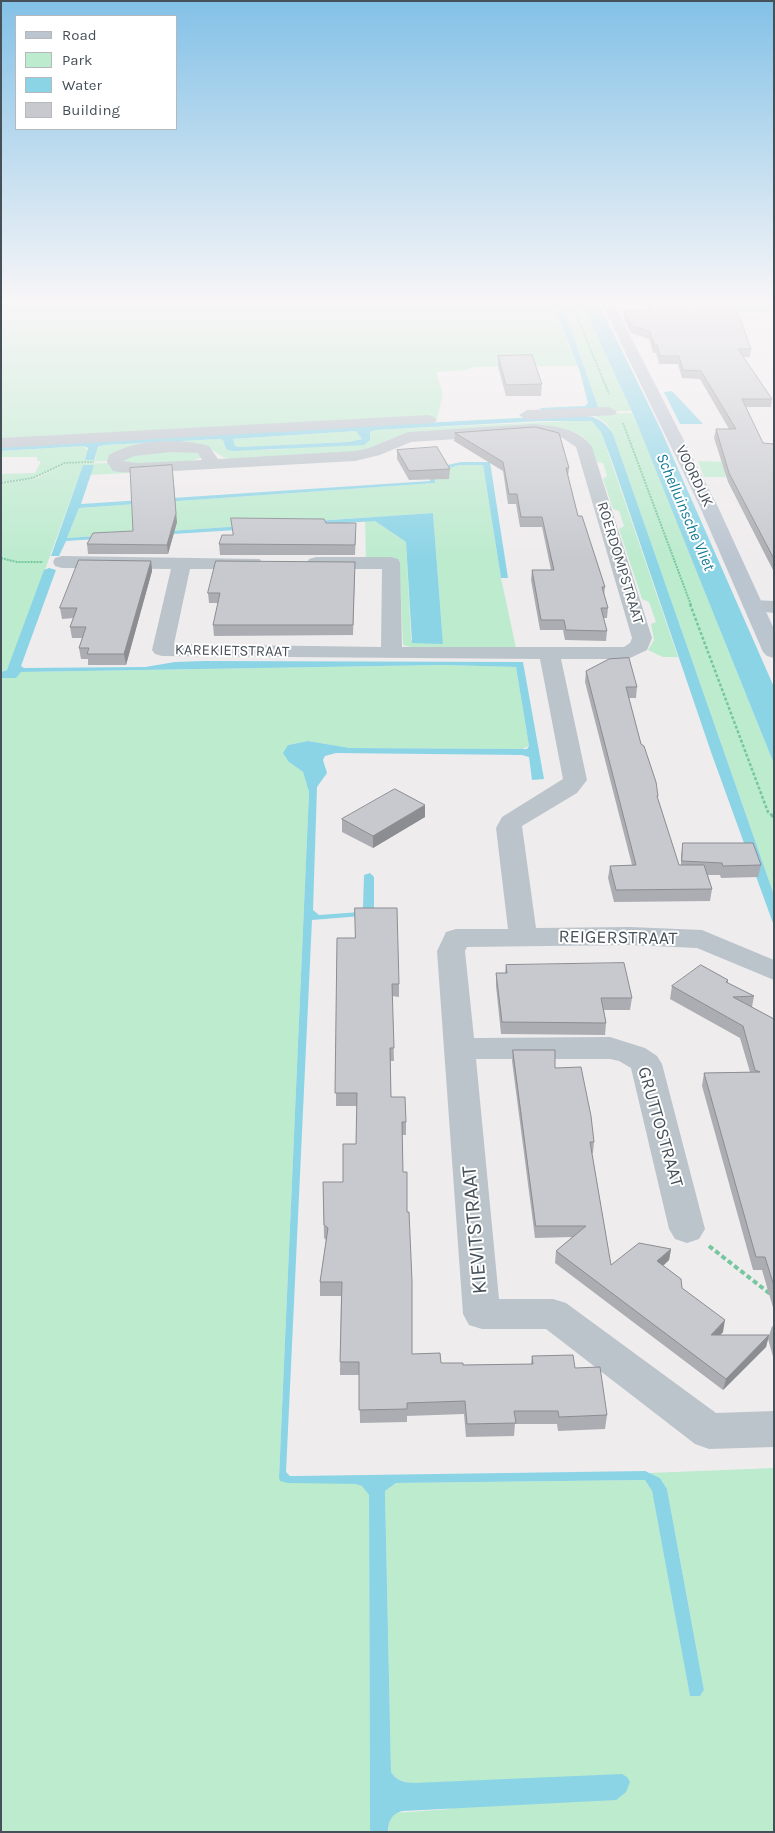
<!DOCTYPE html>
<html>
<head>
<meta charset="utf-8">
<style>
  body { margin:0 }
  #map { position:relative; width:775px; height:1833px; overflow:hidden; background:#efeced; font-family:Karla,sans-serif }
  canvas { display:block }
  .frame { position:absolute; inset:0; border:2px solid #465059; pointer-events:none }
  .legend { position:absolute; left:15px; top:15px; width:162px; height:115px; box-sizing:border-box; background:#fff; border:1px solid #b5b9bd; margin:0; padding:6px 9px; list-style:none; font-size:15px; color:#465059 }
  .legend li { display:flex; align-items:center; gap:10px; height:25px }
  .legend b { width:25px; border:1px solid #b5b9bd }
</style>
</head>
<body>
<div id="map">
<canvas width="775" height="1833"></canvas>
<div class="frame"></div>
<ul class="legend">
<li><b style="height:6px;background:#bbc5d0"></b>Road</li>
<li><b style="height:14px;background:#bcebce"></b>Park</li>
<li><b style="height:14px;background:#8bd4e6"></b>Water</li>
<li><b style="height:14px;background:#c7c9cf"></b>Building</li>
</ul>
</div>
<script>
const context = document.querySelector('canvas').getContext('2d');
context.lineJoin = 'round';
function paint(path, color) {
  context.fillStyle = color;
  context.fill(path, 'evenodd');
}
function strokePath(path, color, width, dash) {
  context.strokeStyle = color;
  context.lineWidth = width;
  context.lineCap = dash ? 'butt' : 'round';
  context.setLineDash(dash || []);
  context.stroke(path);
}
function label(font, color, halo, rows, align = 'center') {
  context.font = font + ' Karla,sans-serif';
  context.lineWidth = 4;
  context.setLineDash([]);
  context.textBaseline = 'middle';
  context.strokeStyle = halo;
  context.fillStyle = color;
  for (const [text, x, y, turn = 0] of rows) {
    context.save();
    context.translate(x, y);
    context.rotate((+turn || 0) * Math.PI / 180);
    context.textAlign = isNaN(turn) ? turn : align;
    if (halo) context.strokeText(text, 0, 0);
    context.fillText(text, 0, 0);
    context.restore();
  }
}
paint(new Path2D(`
  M1 304H553L577 366 473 367 466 370 436 372 443 394 437 419 1 441Z
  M562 304H582L632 411H597L599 408Z
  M700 304H774V313L704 310Z
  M633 413 774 764V895L613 434 606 423 592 414Z
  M589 420 595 423 601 432 678 657H663L648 650 654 640 651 624 656 622 649 602 642 599 619 529 624 526 619 511 613 509 603 479 607 476 603 463 597 462C588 440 586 434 562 428L409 434 390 439 367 451 231 459 223 457 206 446 121 450 112 454 108 461 65 463 32 478 1 482V474L35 473 41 461H37V457H1V451L84 446 95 460 97 449 103 445 220 439 223 440 226 449 270 450 370 440 369 433 375 430Z
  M356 431 363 439 348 442 239 447 235 446 233 439Z
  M196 451 202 457C183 467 145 466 124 463L123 459 139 452Z
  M698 461 732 462 755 474H725L726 477H704Z
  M108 463 129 473 90 475 93 465H83L18 644 7 670 1 672V484L35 479 66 464Z
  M460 465H483L501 578 516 648H414L403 645 400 576 366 559 365 520 375 521 406 542 411 640 443 644 433 513 67 538 79 508 434 483V472Z
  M443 665 516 667 529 746 522 749 350 748 308 741 288 745 289 762 303 772 309 792 279 1478 356 1484 362 1485 369 1495 370 1832H1V678H15L21 672Z
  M774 1468V1832H388L390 1819 394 1813 450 1809C439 1801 426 1788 414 1784 404 1780 398 1783 391 1772L385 1491 396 1483 645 1480 652 1491 690 1695 700 1696 704 1690 667 1489 660 1478 649 1473Z`), '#bcebce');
paint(new Path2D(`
  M553 304H562L599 409 542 410 540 408 585 406 588 403 580 372Z
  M582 304H599L661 430 774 687V764L634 416Z
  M672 391 703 424H680L664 392Z
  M556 416C582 416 598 411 613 434L774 895V926L711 752 613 464 601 432 592 421H542L375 430 370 432V440L364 445 232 451 226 449 223 440 220 439 104 445 98 447 94 460H85L88 448 84 446 1 451V445ZM356 431 362 439 348 442 239 447 235 446 233 439Z
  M461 462H490L508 578H501L483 465H460L434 472 435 483 79 508 67 538 433 513 443 644 412 643 406 542 375 521 66 541 59 556H51L83 465H94L81 504 430 481 429 469Z
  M49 568 56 570 21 666 24 668 145 667 175 662 205 661 523 662 544 779 532 780 529 757 522 755 336 753 325 756 323 760 327 773 317 787 313 910 319 915 360 912 363 907 364 875 370 873 374 877V915L312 920 286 1472 290 1476H296L645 1471 660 1478 667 1489 704 1690 700 1696H690L652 1491 645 1480 396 1483 385 1491 391 1772C397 1781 403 1782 414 1783L622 1774 627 1777 630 1782 626 1792 616 1800 403 1811C391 1814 389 1820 388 1832H370L369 1495 362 1486 356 1484 288 1483 280 1481 279 1478 309 792 303 772 289 762 283 753 288 745 308 741 350 748 527 749 529 746 516 667 443 665 21 672 16 678H1V672L7 670 44 570Z`), '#8bd4e6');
strokePath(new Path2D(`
  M572 304 609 394
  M623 423 691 605
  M1 483 33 478 65 463 94 462
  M1 558 17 562H43`), '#76c79f', 2, [2, 1]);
strokePath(new Path2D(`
  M690 604 768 812 773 816`), '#76c79f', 2.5, [3, 2]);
strokePath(new Path2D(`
  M771 815 774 817`), '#76c79f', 3, [4, 2.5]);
strokePath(new Path2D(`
  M709 1246 769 1293H774`), '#76c79f', 4, [5, 3]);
paint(new Path2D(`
  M609 407 617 412 614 415 527 420 519 415 527 410Z
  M429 415 434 417 437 420 434 423 1 448V438Z
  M534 424C556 427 578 427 592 447L652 638 647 650 628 659H561L587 780 577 793 522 826 536 928 630 927 702 930 774 960V980L697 948 630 945 467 947 465 951 474 1038 610 1037 645 1048 657 1056 662 1064 705 1229 699 1239 687 1243 675 1239 669 1229 631 1068 619 1061 610 1059H476L499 1299H553L566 1303 716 1413 774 1411V1447L709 1449 695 1444 546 1329H482L469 1325 463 1314 437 951 446 932 456 929H508L496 828 502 817 563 779 540 659 162 656 155 654 152 650 171 569 62 568 55 566 53 562 55 558 62 556 260 559 262 563 260 567 253 569H190L174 644 381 647 382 569H316L309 567 307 563 309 559 316 557H391L398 559 400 563 402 647H624L630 643 632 638 576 447 561 437 534 434 411 442 380 455 355 461 138 473 119 472 113 471 107 462 109 455C136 439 180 438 209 446L218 459 355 451 369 448 408 432ZM171 452 198 453 202 460 138 463 123 461 134 456Z
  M753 600 774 601V613L746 610 743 606 746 602Z`), '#bbc4cb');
paint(new Path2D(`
  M602 304H614L718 507 774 629V658L767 656 763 652 700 507Z`), '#bbc5d0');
paint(new Path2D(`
  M646 304H684V306L751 349 750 357H743L772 399 771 407H746L763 443 774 444V572L728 482 714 438 716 429H729L700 379 682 378 678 364H659L656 353H653L649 339 631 333 624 319V311H648Z
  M498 356 542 384 541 396H506L498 367Z
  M455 433 569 468 568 477 578 516 605 587 604 595 608 608 607 618H603L607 631 606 641 565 640 563 630H540L531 580 532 570H551L542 527H520L516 504H508L503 471 454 441Z
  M397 450 450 469 449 479 409 480 397 459Z
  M231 518 326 523 356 533 355 555H220L219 544 233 535Z
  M177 522 168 554H88L87 544 133 531Z
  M151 561 152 571 126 665H88V659H81L79 648 83 638H72L70 627 74 618 62 619 60 608Z
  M355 571 353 635 214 636 213 625 218 603H209L208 593Z
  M586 671 637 687 636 698H629L641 744 658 796V800L679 865H681V856L683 843 761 865 758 877 721 878 720 875H708L712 889 710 901 614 902 608 878 610 866 632 865 585 682Z
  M425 817 373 848 342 832V819Z
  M337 938 399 984V997L392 996 394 1061H390L391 1097 406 1122V1135H402L403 1172 407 1212 412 1354 441 1363 463 1365 531 1364 532 1356 575 1368 607 1415 605 1429 558 1431 557 1424H515L514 1436 466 1437 464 1414 407 1416V1422L360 1423 359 1375H340L341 1296H320V1282L326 1240 324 1238 323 1182H343L356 1144 357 1106H336Z
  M506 965 632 998 630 1010H604L606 1023 605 1035 501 1034 496 986V973H505Z
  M728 980V983L754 996 752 1007 774 1019V1311L762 1270H753L702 1086 704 1073 750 1072 740 1038 670 999 672 986Z
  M513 1050 555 1068 594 1142 593 1153H592L611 1265 671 1249 669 1260 663 1266 682 1288 723 1332 720 1335H769L766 1347 723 1390 555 1263 556 1251 572 1237 535 1238 512 1061Z
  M772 1326 774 1327V1360L768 1339Z`), '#abadb2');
paint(new Path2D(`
  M173 474 177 522 168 554 167 545Z
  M151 561 152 571 126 665 124 654Z
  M425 805V817L373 848V836Z
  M671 1249 669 1260 655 1273 657 1261Z
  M725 1320 723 1332 708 1347 711 1335Z
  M769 1335 766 1347 723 1390 726 1379Z`), '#8b8d91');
const building = new Path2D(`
  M649 304H684V306L737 310 751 349H738L772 399H742L763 443 774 444V559L729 473 716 429H736L701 371 683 370 679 356H660L657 345H654L650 331 632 326 624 311H652Z
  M532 355 542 384 506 385 498 356Z
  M535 427 559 433 569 468H566L578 516H582L605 587H602L608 608H601L607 631 566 630 564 620H541L532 570H554L542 517H521L517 494H509L503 462 455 433Z
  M437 447 450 469 409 471 397 450Z
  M172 465 176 513 167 545 87 544 93 533 133 531 130 468Z
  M231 518 324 519 326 523H356L355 545 219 544 222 535H233Z
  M79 560 151 561 124 654H87L89 648H79L86 627H70L77 608H60Z
  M216 561 355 562 353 625H213L220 593H208Z
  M629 658 637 687H626L641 744 644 746 656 782 658 796H657L679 865H704L712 889 616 890 610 866 636 865 586 671 609 659Z
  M395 789 425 805 373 836 342 819Z
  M683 843H753L761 865 723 866 722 863 682 861Z
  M355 908H397L399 984H392L394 1048H390L391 1097H405L406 1122H402L403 1172H407V1212H409L412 1281V1354L440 1353 441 1363H463V1365L533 1364 532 1356 573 1355 575 1368 600 1367 607 1415 559 1417 558 1411H514L516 1423 467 1424 465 1401 407 1403V1409L359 1410V1362H340L342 1282H320L328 1228 324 1225 323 1182H343V1144H356L357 1093H335L337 938H355Z
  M624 963 632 998H601L606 1023 502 1022 496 973H507L506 965Z
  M701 965 728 980 726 982 754 996 733 997 774 1019V1286L765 1257H756L704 1073 760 1072 755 1070 743 1026 672 986Z
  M513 1050H555V1068L581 1067 591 1116 594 1142H590L611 1265 639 1243 671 1249 657 1261 681 1279 682 1288 725 1320 711 1335H769L726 1379 556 1251 586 1226H536Z`);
paint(building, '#c7c9cf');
strokePath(building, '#8b8d91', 1);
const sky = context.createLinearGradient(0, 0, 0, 561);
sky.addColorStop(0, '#83c1e7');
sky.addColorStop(0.54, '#f8f6f7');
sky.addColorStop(1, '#f8f6f700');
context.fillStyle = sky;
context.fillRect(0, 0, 775, 561);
label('15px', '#465059', '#fff', [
  ["VOORDIJK",694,476,64],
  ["ROERDOMPSTRAAT",620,563,73],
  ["KAREKIETSTRAAT",232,651,1]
]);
label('italic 16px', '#147c97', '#fff', [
  ["Schelluinsche Vliet",685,512,67]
]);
label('18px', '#465059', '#fff', [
  ["REIGERSTRAAT",618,938,1],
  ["GRUTTOSTRAAT",660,1127,74]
]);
label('21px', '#465059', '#fff', [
  ["KIEVITSTRAAT",475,1230,-95]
]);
</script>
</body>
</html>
